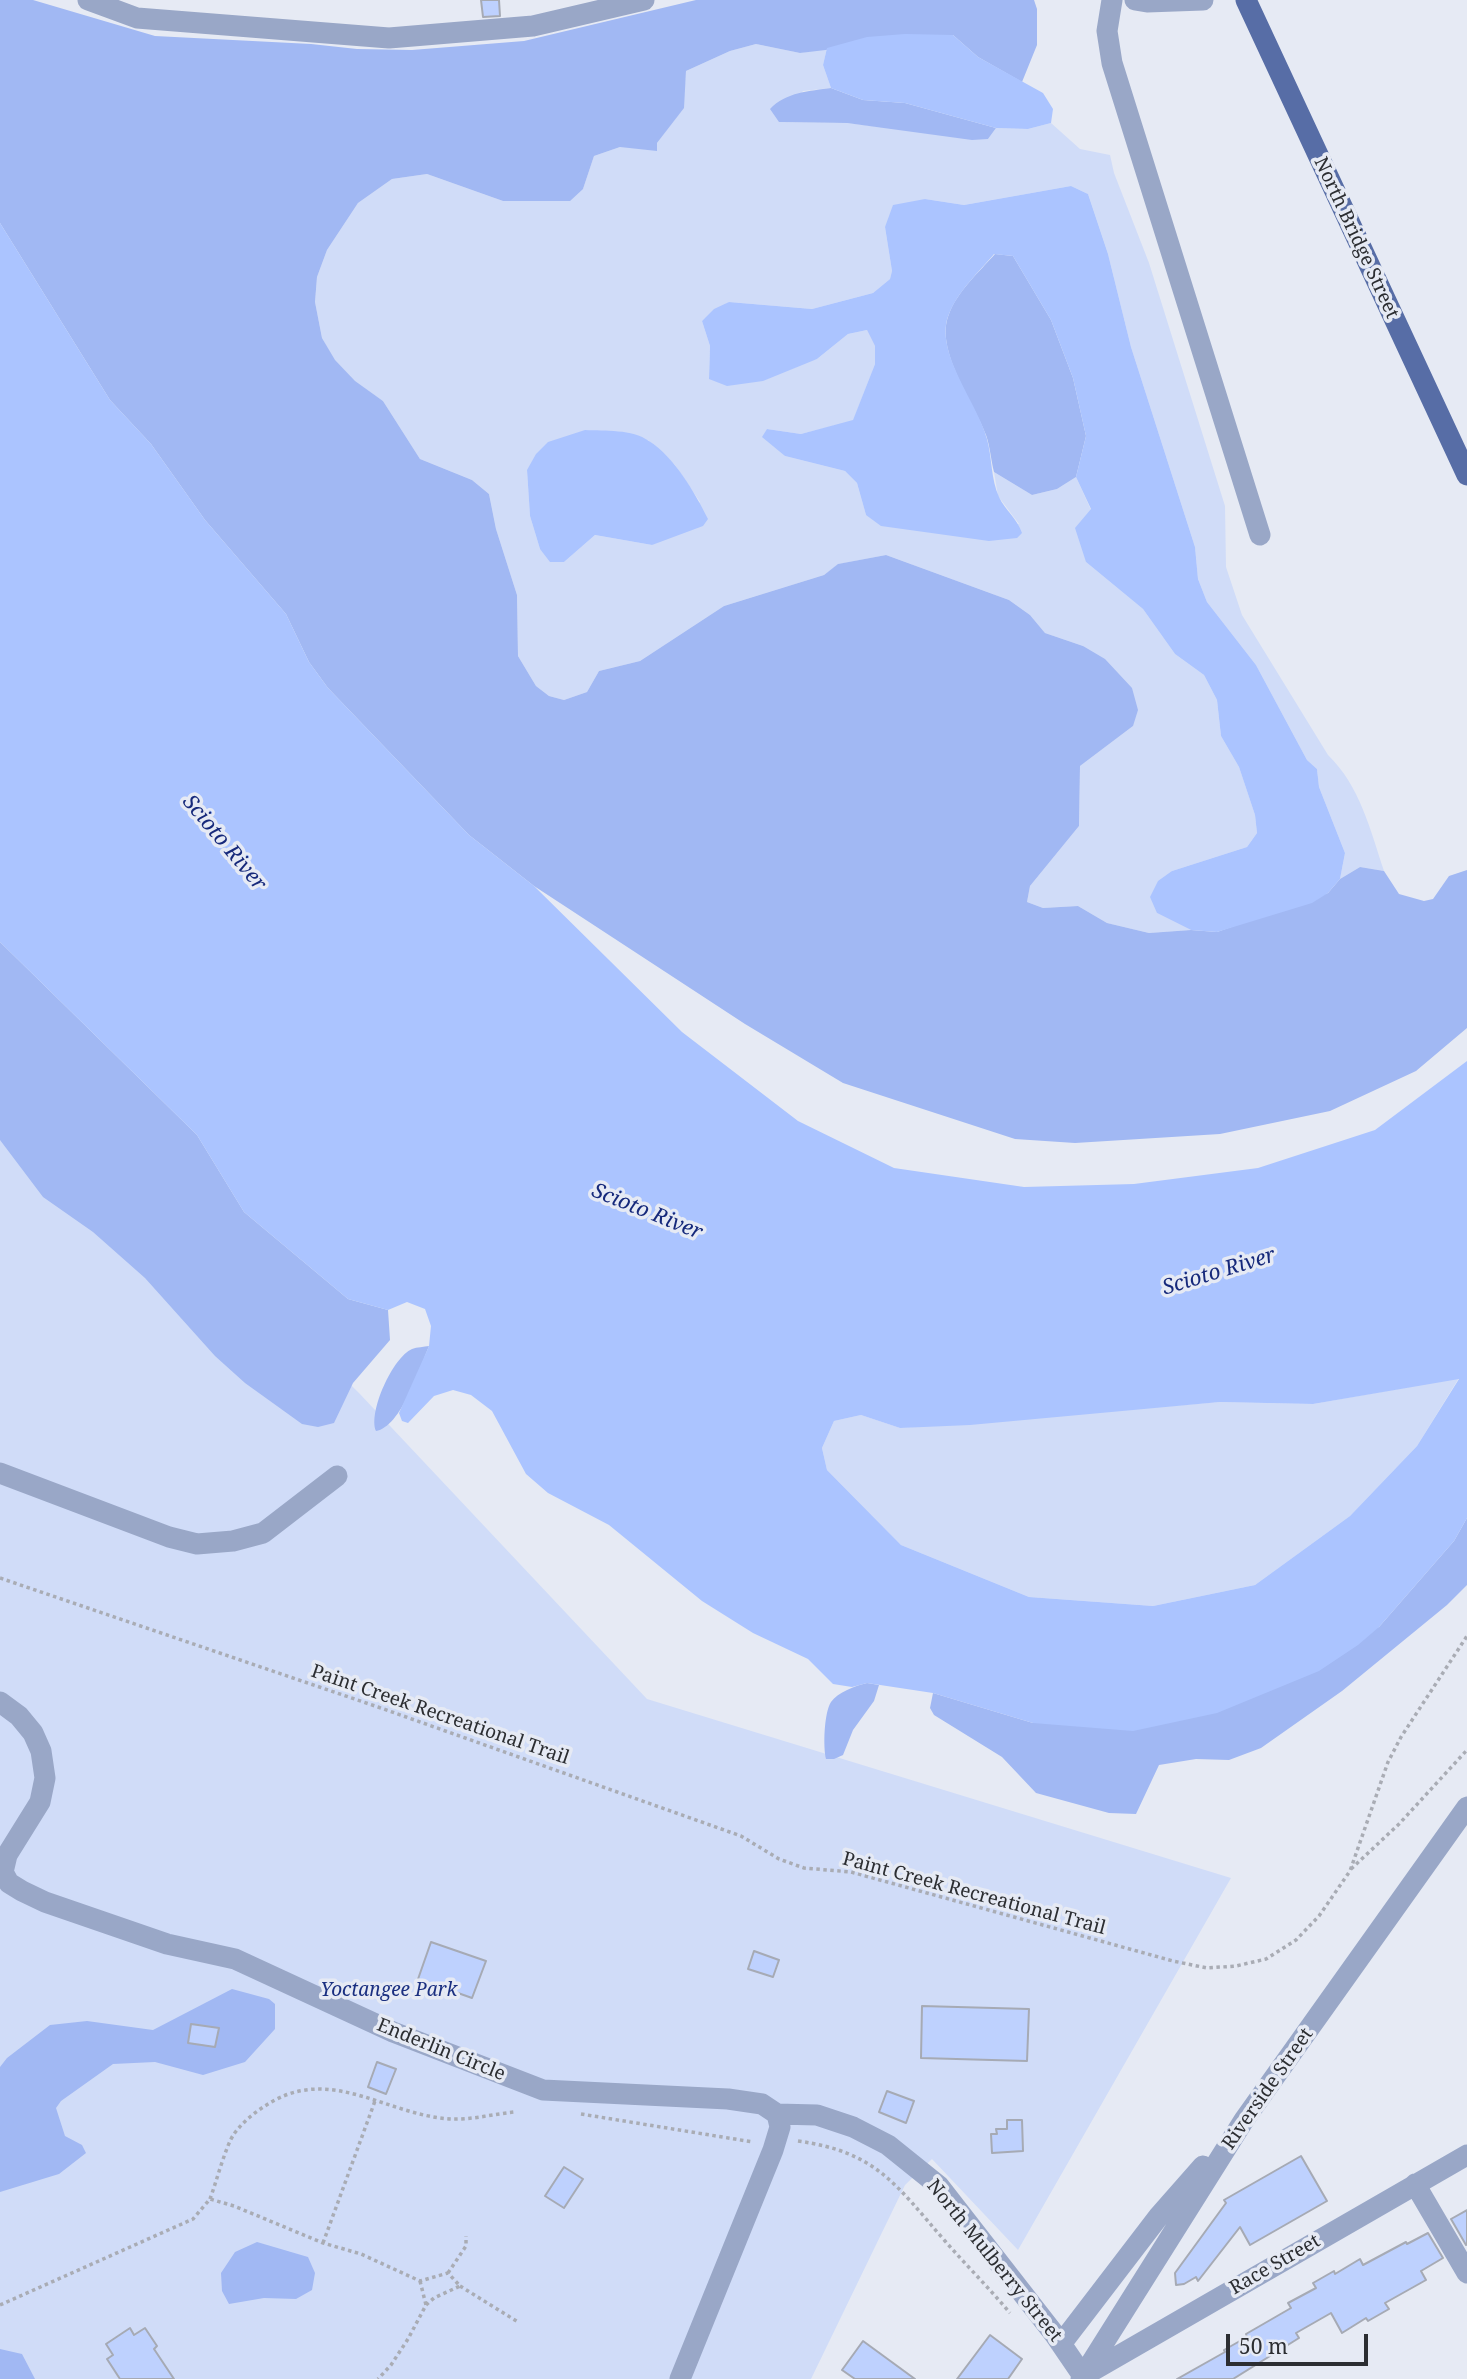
<!DOCTYPE html>
<html>
<head>
<meta charset="utf-8">
<style>
  body { margin:0 }
  #map { position:relative; width:1467px; height:2379px; overflow:hidden; background:#e6eaf4; font-family:"Noto Serif",serif }
  canvas { display:block }
  .scale { position:absolute; left:1226px; top:2334px; width:142px; height:32px; box-sizing:border-box; border:4px solid #2c2e32; border-top:0; padding-left:9px; font-size:21px; line-height:24px; white-space:nowrap; color:#2c2e32; -webkit-text-stroke:5px #e6eaf4; paint-order:stroke }
</style>
</head>
<body>
<div id="map">
<canvas width="1467" height="2379"></canvas>
<div class="scale">50 m</div>
</div>
<script>
const context = document.querySelector('canvas').getContext('2d');
context.lineJoin = 'round';
function paint(path, color) {
  context.fillStyle = color;
  context.fill(path, 'evenodd');
}
function strokePath(path, color, width, dash) {
  context.strokeStyle = color;
  context.lineWidth = width;
  context.lineCap = dash ? 'butt' : 'round';
  context.setLineDash(dash || []);
  context.stroke(path);
}
function label(font, color, halo, rows, align = 'center') {
  context.font = font + ' "Noto Serif",serif';
  context.lineWidth = 7;
  context.setLineDash([]);
  context.textBaseline = 'middle';
  context.strokeStyle = halo;
  context.fillStyle = color;
  for (const [text, x, y, turn = 0] of rows) {
    context.save();
    context.translate(x, y);
    context.rotate((+turn || 0) * Math.PI / 180);
    context.textAlign = isNaN(turn) ? turn : align;
    if (halo) context.strokeText(text, 0, 0);
    context.fillText(text, 0, 0);
    context.restore();
  }
}
paint(new Path2D(`
  M756 44 800 53 827 48 823 65 831 88 803 91 779 122 847 123 988 139 996 128 1028 129 1051 123 1080 149 1110 155 1114 173 1149 263 1225 506 1226 567 1242 615 1328 755C1360 786 1370 829 1384 871L1360 867 1340 879 1345 853 1319 787 1317 769 1307 760 1256 665 1207 602 1198 579 1195 547 1131 347 1108 254 1088 194 1071 186 964 205 925 199 885 227 892 271 890 279 873 293 812 309 729 302 702 321 710 346 709 379 817 359 848 334 867 330 875 346V364L853 421 801 434 767 429 785 456 845 471 857 483 866 515 1019 524 998 496 994 472 1032 495 1057 489 1076 477 1091 510 1086 562 1143 609 1175 654 1204 675 1217 700 1221 736 1239 767 1255 815 1257 833 1247 847 1172 871 1157 913 1191 930 1149 933 1107 923 1078 906 1043 908 1027 902 1030 886 1079 826 1080 766 1133 726 1083 646 1045 633 1030 615 1009 600 886 555 839 564 824 575 724 606 640 661 599 671 587 692 564 700 549 696 536 686 518 656 517 595 496 529 489 494 472 480 420 459 383 401 355 382 334 360 322 338 315 302 317 277 327 250 358 203 392 179 427 174 503 201 583 189 594 156 620 147 657 143 683 108 686 71 730 51ZM648 440 675 465 700 502 652 545 595 535 564 562 540 549 530 516 527 470Z
  M0 1040 359 1393 647 1699 1231 1878 1018 2250 932 2159 905 2185 811 2379H0Z
  M1459 1378 1417 1446 1350 1516 1255 1585 1153 1606 1029 1597 901 1545 827 1470 822 1448 834 1421 861 1415 900 1428 1220 1402 1313 1404Z`), '#d0dcf8');
paint(new Path2D(`
  M0 0H33L155 36 311 44 357 49 412 50 524 41 696 0H1034L1037 9V45L1022 82 978 57 953 35 800 53 756 44 730 51 686 71 684 108 657 143V151L620 147 594 156 583 189 570 201H503L427 174 392 179 358 203 327 250 317 277 315 302 322 338 335 360 355 381 383 401 420 459 472 480 489 494 496 529 517 595 518 656 536 686 549 696 564 700 587 692 599 671 640 661 724 606 824 575 838 564 886 555 1009 600 1030 615 1045 633 1083 646 1105 659 1132 688 1138 710 1133 726 1080 766 1079 826 1030 886 1027 902 1043 908 1078 906 1107 923 1149 933 1191 930 1217 932 1328 893 1340 879 1360 867 1384 871 1399 894 1424 901 1433 899 1449 876 1467 870V1028L1416 1071 1330 1111 1220 1134 1075 1143 1015 1139 843 1083 745 1024 534 886 469 835 328 688 309 662 286 614 205 520 151 444 110 400 0 223Z
  M831 88 863 100 905 103 996 128 988 139 972 140 847 123 779 122 770 109C786 92 810 91 831 88Z
  M995 254 1013 256 1051 320 1073 378 1086 436 1076 477 1057 489 1032 495 994 472C991 460 990 446 986 435 974 402 934 350 949 314 957 292 979 272 995 254Z
  M0 942 197 1135 244 1212 348 1299 388 1310 390 1340 353 1383 334 1423 318 1427 302 1424 245 1383 215 1356 145 1278 93 1232 43 1197 0 1140Z
  M429 1346C420 1368 401 1427 376 1431 368 1412 393 1357 412 1349 417 1347 424 1347 429 1346Z
  M1467 1518V1585L1447 1605 1342 1691 1261 1748 1229 1760 1196 1759 1159 1765 1136 1814 1109 1813 1036 1793 1002 1757 934 1715 930 1708 933 1693 1033 1723 1379 1627 1454 1541Z
  M867 1683 879 1685 874 1701 853 1730 843 1755 834 1759H826C823 1747 824 1713 831 1702 838 1692 855 1686 867 1683Z
  M232 1989 269 1999 275 2004V2029L245 2062 203 2075 155 2062 113 2064 61 2101 56 2108 65 2136 82 2145 86 2153 59 2174 0 2192V2067L7 2058 50 2025 87 2021 153 2030Z
  M257 2242 308 2257 315 2273 312 2290 296 2299 264 2298 229 2304 222 2291 221 2273 235 2252Z
  M0 2349 22 2354 35 2379H0Z`), '#a1b8f3');
paint(new Path2D(`
  M905 34 953 35 978 57 1043 93 1053 109 1051 123 1028 129 996 128 905 103 863 100 831 88 823 65 827 48 867 37Z
  M1071 186 1088 194 1108 254 1131 347 1195 547 1198 579 1207 602 1256 665 1307 760 1317 769 1319 787 1345 853 1340 879 1328 893 1312 903 1217 932 1191 930 1157 913 1150 897 1158 881 1172 871 1247 847 1257 833 1255 815 1239 767 1221 736 1217 700 1204 675 1175 654 1143 609 1086 562 1075 528 1091 509 1076 477 1086 436 1073 378 1051 320 1013 256 994 254C979 272 958 291 949 314 933 351 978 403 987 439 992 457 991 480 999 497 1005 510 1017 518 1022 533L1017 538 989 541 881 526 866 515 857 483 845 471 785 456 762 437 767 429 801 434 853 420 875 364V346L867 330 848 334 817 359 763 381 727 386 709 379 710 346 702 321 714 309 729 302 812 309 873 293 890 279 892 271 885 227 893 205 925 199 964 205Z
  M0 223 110 400 151 444 205 520 286 614 309 662 328 688 469 835 534 886 682 1032 798 1121 894 1168 1024 1187 1134 1184 1258 1168 1375 1130 1467 1061V1518L1454 1541 1379 1627 1358 1645 1319 1671 1217 1713 1133 1731 1033 1723 933 1693 867 1683 852 1687 833 1684 808 1659 753 1633 702 1601 609 1525 548 1493 526 1474 492 1411 471 1395 453 1390 434 1396 408 1423 402 1421 399 1413 429 1346 431 1326 425 1309 407 1302 388 1310 348 1299 244 1212 197 1135 0 942ZM1459 1379 1417 1446 1350 1516 1255 1585 1153 1606 1029 1597 901 1545 827 1470 822 1448 834 1421 861 1415 900 1428 970 1425 1220 1402 1313 1404Z
  M585 430C605 431 632 429 649 441 675 458 694 491 708 519L703 526 652 545 595 535 564 562H550L540 549 530 516 527 470 536 454 548 442Z`), '#abc4ff');
const building = new Path2D(`
  M481 0H499L500 16 483 17Z
  M431 1942 486 1961 472 1998 458 1993 457 1996 417 1982Z
  M754 1951 779 1960 773 1977 748 1969Z
  M922 2006 1029 2009 1027 2061 921 2058Z
  M191 2024 219 2028 215 2047 188 2043Z
  M377 2062 396 2069 386 2094 368 2087Z
  M887 2091 914 2101 906 2123 879 2112Z
  M1007 2120H1022L1023 2151 992 2153 991 2134H997L996 2129H1007Z
  M1301 2156 1327 2201 1250 2245 1240 2227 1198 2281 1196 2277 1184 2284 1176 2285 1175 2273 1226 2203 1224 2200Z
  M564 2167 583 2179 564 2208 545 2196Z
  M1467 2210V2244L1466 2245 1451 2219Z
  M1428 2233 1443 2258 1421 2271 1426 2280 1385 2303 1389 2309 1368 2321 1366 2318 1342 2333 1331 2313 1296 2333 1299 2338 1233 2379H1177L1225 2352 1224 2350 1247 2337 1246 2334 1291 2308 1288 2303 1316 2288 1313 2283 1334 2271 1335 2274 1360 2259 1363 2265 1406 2242 1407 2244Z
  M130 2328 134 2335 145 2328 157 2346 154 2349 174 2379H120L107 2359 113 2355 106 2344Z
  M990 2335 1022 2359 1008 2379H957Z
  M863 2341 915 2379H855L842 2370Z`);
paint(building, '#bed1fe');
strokePath(building, '#a6aab4', 2);
strokePath(new Path2D(`
  M0 1578 378 1707 741 1836 779 1859 804 1868 851 1872 1173 1961 1207 1968 1236 1966 1266 1959 1296 1940 1319 1916 1350 1871 1388 1762 1401 1737 1467 1636
  M1351 1869 1399 1824 1467 1750
  M581 2114 753 2142
  M798 2141C877 2152 896 2185 945 2241 966 2265 989 2288 1010 2313
  M210 2199C216 2183 226 2145 234 2134 245 2119 259 2109 275 2100 335 2068 390 2116 451 2119 471 2120 494 2114 514 2112
  M323 2243 375 2101
  M448 2273 466 2246V2236
  M420 2281 426 2305
  M460 2286 518 2322
  M0 2305 193 2219 210 2199 234 2206 323 2243 361 2254 420 2281 448 2273 460 2286 434 2298 426 2305 408 2339 391 2365 378 2379`), '#a9acb4', 3.5, [3.5, 3.5]);
strokePath(new Path2D(`
  M88 0 137 18 389 38 533 26 644 0
  M1112 0 1107 31 1112 63 1260 535
  M1135 0 1147 2 1203 0
  M0 1473 169 1537 197 1544 233 1541 263 1533 337 1476
  M0 1702 19 1716 33 1733 41 1751 45 1778 40 1802 7 1855 3 1872 9 1883 22 1891 45 1902 167 1944 235 1959 393 2032 543 2090 728 2099 762 2104 777 2114 780 2127 773 2150 680 2379
  M777 2114 817 2115 853 2127 888 2145 939 2186 1055 2335 1085 2379
  M1415 2184 1467 2273
  M1061 2344 1159 2216 1203 2166
  M1085 2375 1467 2155
  M1081 2379 1244 2120 1467 1807`), '#99a7c7', 21);
strokePath(new Path2D(`
  M1246 0 1467 475`), '#576da6', 21);
label('19px', '#2c2e32', '#e6eaf4', [
  ["North Bridge Street",1356,238,65],
  ["Paint Creek Recreational Trail",440,1715,19],
  ["Paint Creek Recreational Trail",974,1894,15],
  ["Enderlin Circle",441,2050,22],
  ["Riverside Street",1268,2089,-55],
  ["North Mulberry Street",994,2261,51],
  ["Race Street",1275,2265,-30]
]);
label('italic 19px', '#1a2f80', '#e6eaf4', [
  ["Yoctangee Park",389,1991]
]);
label('italic 21px', '#16297b', '#e6eaf4', [
  ["Scioto River",224,843,50],
  ["Scioto River",647,1212,22],
  ["Scioto River",1219,1272,-17]
]);
</script>
</body>
</html>
